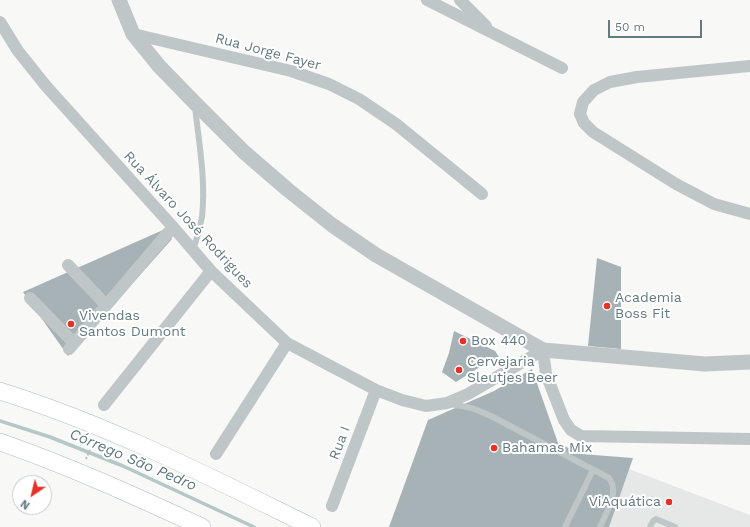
<!DOCTYPE html>
<html>
<head>
<meta charset="utf-8">
<style>
  body { margin:0 }
  #map { position:relative; width:750px; height:527px; overflow:hidden; background:#f8f8f6; font-family:"Work Sans",sans-serif }
  canvas { display:block }
  .north { position:absolute; left:12px; top:475px; width:40px; height:40px; box-sizing:border-box; background:#fff; border:1px solid #c1cacd; border-radius:50%; rotate:215deg; font-size:11px; font-weight:700; line-height:16px; text-align:center; color:#637a81 }
  .north::after { content:''; display:block; margin:auto; width:14px; height:18px; background:#e83026; clip-path:polygon(50% 0,100% 100%,50% 72%,0 100%) }
  .scale { position:absolute; left:608px; top:20px; width:94px; height:18px; box-sizing:border-box; border:2px solid #637a81; border-top:0; padding-left:5px; font-size:12px; line-height:14px; white-space:nowrap; color:#637a81; -webkit-text-stroke:3px #fff; paint-order:stroke }
</style>
</head>
<body>
<div id="map">
<canvas width="750" height="527"></canvas>
<div class="north">N</div>
<div class="scale">50 m</div>
</div>
<script>
const context = document.querySelector('canvas').getContext('2d');
context.lineJoin = 'round';
function paint(path, color) {
  context.fillStyle = color;
  context.fill(path, 'evenodd');
}
function strokePath(path, color, width, dash) {
  context.strokeStyle = color;
  context.lineWidth = width;
  context.lineCap = dash ? 'butt' : 'round';
  context.setLineDash(dash || []);
  context.stroke(path);
}
function label(font, color, halo, rows, align = 'center') {
  context.font = font + ' "Work Sans",sans-serif';
  context.lineWidth = 4;
  context.setLineDash([]);
  context.textBaseline = 'middle';
  context.strokeStyle = halo;
  context.fillStyle = color;
  for (const [text, x, y, turn = 0] of rows) {
    context.save();
    context.translate(x, y);
    context.rotate((+turn || 0) * Math.PI / 180);
    context.textAlign = isNaN(turn) ? turn : align;
    if (halo) context.strokeText(text, 0, 0);
    context.fillText(text, 0, 0);
    context.restore();
  }
}
paint(new Path2D(`
  M629 469 750 515V527H609Z`), '#e6e8e7');
strokePath(new Path2D(`
  M0 421 50 437 123 466 254 527`), '#b5c7c7', 3.5);
paint(new Path2D(`
  M163 230 172 239 68 356 23 292Z
  M597 258 621 267V349L588 346Z
  M454 331 495 351 499 357 480 367 456 382 442 372 449 353Z
  M532 369 558 443 581 454 633 458 609 527H389L428 420 494 391Z`), '#a6b2b5');
const secondary = new Path2D(`
  M0 391C109 425 210 477 312 527
  M0 442C69 466 135 496 202 527`);
strokePath(secondary, '#b1babd', 18);
strokePath(new Path2D(`
  M86 459 94 441`), '#b9bec0', 2, [2, 2]);
strokePath(new Path2D(`
  M193 250C197 239 200 228 202 217 206 181 199 143 195 107
  M450 404 472 408 491 416 609 478C620 492 606 513 600 527
  M565 527 593 470
  M650 527 653 521 656 519 675 527`), '#bfc6c8', 6);
strokePath(new Path2D(`
  M427 0 562 68
  M460 0 486 26
  M0 22 18 51 46 86 173 227 211 271 287 343 376 390 402 400 426 406 447 403 468 394 543 350 546 374 564 420 571 430 581 436 750 439
  M133 34 291 71 329 84 359 99 396 124 482 194
  M750 66 637 77 610 82 594 90 583 102 580 114 584 123 593 132 676 184 714 204 750 214
  M68 265 106 305
  M30 298 74 343
  M69 349 173 227
  M104 405 211 271
  M216 454 287 343
  M332 506 376 390`), '#bfc6c8', 12);
strokePath(new Path2D(`
  M119 0 133 34 159 66 195 103 244 152 288 190 332 225 376 255 543 350 705 364 750 362`), '#bfc6c8', 15);
strokePath(secondary, '#fff', 17);
for (const [x, y, r, color] of [
  [607,306,4,"#e83026"],
  [71,324,4,"#e83026"],
  [463,341,4,"#e83026"],
  [459,370,4,"#e83026"],
  [494,448,4,"#e83026"],
  [669,502,4,"#e83026"]
]) {
  const dot = new Path2D();
  dot.arc(x, y, r, 0, 2 * Math.PI);
  context.fillStyle = color;
  context.fill(dot);
  strokePath(dot, '#fff', 1.5);
}
label('14px', '#637a81', '#fff', [
  ["Rua Jorge Fayer",268,52,15],
  ["Rua Álvaro José Rodrigues",188,220,47],
  ["Rua I",340,443,-69]
]);
label('14px', '#637a81', '#fff', [
  ["Academia",615,298],
  ["Boss Fit",615,314],
  ["Vivendas",79,316],
  ["Santos Dumont",79,332],
  ["Box 440",471,341],
  ["Cervejaria",467,362],
  ["Sleutjes Beer",467,378],
  ["Bahamas Mix",502,448],
  ["ViAquática",661,502,"right"]
], 'left');
label('italic 15px', '#5e797c', '#fff', [
  ["Córrego São Pedro",133,460,23]
]);
</script>
</body>
</html>
